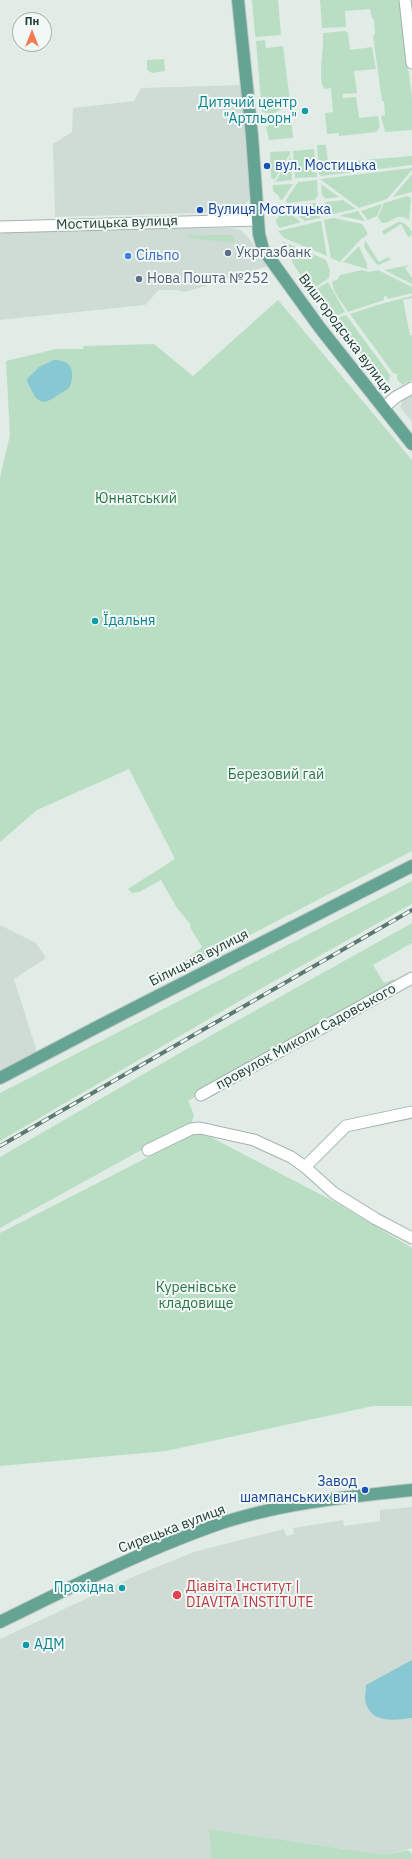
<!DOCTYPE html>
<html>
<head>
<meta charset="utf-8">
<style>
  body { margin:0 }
  #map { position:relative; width:412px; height:1859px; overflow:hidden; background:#e1ece7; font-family:"IBM Plex Sans",sans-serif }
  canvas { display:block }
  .north { position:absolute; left:12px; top:12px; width:40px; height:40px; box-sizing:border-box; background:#f2f8f5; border:1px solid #9eada8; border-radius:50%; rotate:0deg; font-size:11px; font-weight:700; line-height:16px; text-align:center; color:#213d35 }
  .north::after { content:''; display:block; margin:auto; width:14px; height:18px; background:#f57b57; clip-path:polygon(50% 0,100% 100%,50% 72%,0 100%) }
</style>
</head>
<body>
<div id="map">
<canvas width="412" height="1859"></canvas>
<div class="north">Пн</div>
</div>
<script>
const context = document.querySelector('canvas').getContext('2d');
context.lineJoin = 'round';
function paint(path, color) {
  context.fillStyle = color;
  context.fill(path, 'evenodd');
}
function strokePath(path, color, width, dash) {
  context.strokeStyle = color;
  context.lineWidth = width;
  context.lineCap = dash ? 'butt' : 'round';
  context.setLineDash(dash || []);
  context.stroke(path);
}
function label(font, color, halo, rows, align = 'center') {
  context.font = font + ' "IBM Plex Sans",sans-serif';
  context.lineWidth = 4;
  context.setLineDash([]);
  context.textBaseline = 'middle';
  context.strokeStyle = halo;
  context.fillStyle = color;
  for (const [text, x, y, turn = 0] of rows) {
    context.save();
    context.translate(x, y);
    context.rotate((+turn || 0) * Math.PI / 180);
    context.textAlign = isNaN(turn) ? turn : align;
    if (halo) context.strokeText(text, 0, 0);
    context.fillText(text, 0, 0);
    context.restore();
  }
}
paint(new Path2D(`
  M241 85 251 181V197L243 208 232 212 55 217 53 144 72 132 73 108 134 101 141 88Z
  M231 228 241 230 250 240 268 266 186 292 177 290H159L145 305 0 320V234L4 233 103 229Z
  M412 392V422L400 407 405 396Z
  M0 925 36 943 46 958 14 979 37 1052 0 1071Z
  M412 1507V1848L390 1854 372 1853 209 1829 211 1859H0V1639L137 1575 194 1552 284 1529 286 1536 294 1534 293 1528 343 1520 344 1526 380 1521V1510Z`), '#cfdcd6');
paint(new Path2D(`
  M252 0H278L281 35 256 37 255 36Z
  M320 0H400L412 98V130L385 132 381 116 385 115 384 101H382L373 36 375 33 374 20 372 18 370 9 345 11 346 27 322 28Z
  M345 31 348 33 350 50 372 47 376 69 354 71 357 93 343 94V98L356 97 359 118 378 116 380 127 376 132 339 136V133L327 134 325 113 333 112 331 88 324 89 323 85H322C319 67 324 51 323 33Z
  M265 40 266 48 283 46 290 101 286 103 283 108 272 114 262 112 256 41Z
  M164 59 165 71 152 73 147 70V60Z
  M284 113 291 116 293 138 269 140 266 127 273 123 275 118Z
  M317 145H326L328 163 412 156V165L321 176 319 174Z
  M314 149 317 177 295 178 293 151Z
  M290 151V154L274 180 271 177 270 152Z
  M291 156 292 180 275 182Z
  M412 168V170L387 199 359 208 320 179Z
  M412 174V192L393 197Z
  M317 180 318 195 315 200 287 203 286 200 298 182Z
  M293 184 283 199 280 200 279 196 273 191V185Z
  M321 184 339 197 326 199 322 195Z
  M407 196 411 198 409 220C395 211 393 224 382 223L378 217 384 203Z
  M343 200 356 209 324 216 323 206 326 202Z
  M315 203 319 206 320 218 305 221 287 208 288 206Z
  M382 204 377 216 368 220 361 211Z
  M281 209H284L301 222 280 228 277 225 276 220 281 214Z
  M358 211 365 221 340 216 341 215Z
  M333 218 362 224 367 232V235L361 239 340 262 331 258 324 220Z
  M321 221 327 256 284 238 278 231Z
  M398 222C405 222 408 226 412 232L411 236 408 237 401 224 384 235 382 231Z
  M188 235H230L234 236V243L189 238Z
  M365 240 379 262 388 257 390 260 379 265 376 264 364 247Z
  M282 241 326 260 330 270 329 278 311 290 295 267Z
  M359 246 367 264V269L343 262Z
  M410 265 405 268 412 278V284L384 270Z
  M362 270 368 272 378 270 412 287V293L388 299 386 296 384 297V300L348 312 334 291 332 281 337 280 340 275Z
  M328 282 345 312 333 317 313 291Z
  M412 296V298L403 300 410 335H412V380L402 385 397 379V374L393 373 350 314 377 305Z
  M278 300 412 460V851L171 976 169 973 202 947 190 927 191 925 177 908 161 880 139 892 132 893 128 889 175 859 129 769 37 810 0 842V477L10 435 6 361 56 349H83L84 346 154 344 193 376Z
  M346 315 390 375 388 385 384 384 334 319Z
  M412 881V904L262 988 0 1141V1093Z
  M412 923V943L373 965 384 983 394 979 395 981 188 1101 194 1115 192 1122 0 1228V1157L192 1046Z
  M199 1131 335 1202 412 1248V1406H373L166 1451 0 1466V1233Z
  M209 1829 372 1853 390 1854 408 1850 412 1854V1859H211Z`), '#badec3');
paint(new Path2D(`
  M54 360C67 360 74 366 72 379 71 382 71 385 69 388 67 390 64 391 61 393 52 399 41 409 33 393 31 388 27 384 27 379L39 367Z
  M412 1660V1718C395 1720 373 1724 366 1704 364 1699 366 1691 366 1685Z`), '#88c8d2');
const minor = new Path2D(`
  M405 0 412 63
  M0 227 258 220
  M383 408 396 397 412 388
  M201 1095 412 978
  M148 1150 191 1129 200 1128 254 1140 291 1157 305 1167 334 1193 376 1219 412 1238
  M305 1167 346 1126 412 1112`);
const major = new Path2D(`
  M238 0 252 136 259 234 263 249 320 328 412 444
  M0 1078 99 1026 412 866
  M0 1622C69 1588 138 1553 210 1527 274 1504 345 1497 412 1490`);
strokePath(minor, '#a4b4ae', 13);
strokePath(major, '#c1c9c6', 14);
strokePath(minor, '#fff', 11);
strokePath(major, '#65a392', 12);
const rail = new Path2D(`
  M0 1146 412 910`);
strokePath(rail, '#5b7971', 4);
strokePath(rail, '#f2f8f5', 2.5, [8]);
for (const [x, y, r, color] of [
  [305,111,4,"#0f9aa8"],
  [267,166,4,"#1a4fb4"],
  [200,210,4,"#1a4fb4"],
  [228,253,4,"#5c6f8a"],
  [128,256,4,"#3f7fe0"],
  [139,279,4,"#5c6f8a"],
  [95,621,4,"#0f9aa8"],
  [365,1490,4,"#1a4fb4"],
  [122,1588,4,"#0f9aa8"],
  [177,1595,5,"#e0444e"],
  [26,1645,4,"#0f9aa8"]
]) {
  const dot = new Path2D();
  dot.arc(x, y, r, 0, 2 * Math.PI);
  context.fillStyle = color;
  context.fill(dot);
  strokePath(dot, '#f2f8f5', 1.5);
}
label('14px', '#0d838f', '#f2f8f5', [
  ["Дитячий центр",297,103],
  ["\"Артльорн\"",297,119],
  ["Їдальня",103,621,"left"],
  ["Прохідна",114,1588],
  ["АДМ",34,1645,"left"]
], 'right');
label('14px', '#164399', '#f2f8f5', [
  ["вул. Мостицька",275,166],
  ["Вулиця Мостицька",208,210],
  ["Завод",357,1482,"right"],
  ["шампанських вин",357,1498,"right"]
], 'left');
label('14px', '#213d35', '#f2f8f5', [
  ["Мостицька вулиця",117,223,-2],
  ["Вишгородська вулиця",345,334,53],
  ["Білицька вулиця",199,958,-27],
  ["провулок Миколи Садовського",306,1037,-29],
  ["Сирецька вулиця",172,1529,-21]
]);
label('14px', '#4e5e75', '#f2f8f5', [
  ["Укргазбанк",236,253],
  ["Нова Пошта №252",147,279]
], 'left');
label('14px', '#366cbe', '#f2f8f5', [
  ["Сільпо",136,256]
], 'left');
label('14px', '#2a7546', '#f2f8f5', [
  ["Юннатський",136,499],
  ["Березовий гай",276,775],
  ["Куренівське",196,1288],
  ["кладовище",196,1304]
]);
label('14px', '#be3a42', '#f2f8f5', [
  ["Діавіта Інститут |",186,1587],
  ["DIAVITA INSTITUTE",186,1603]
], 'left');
</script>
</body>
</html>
